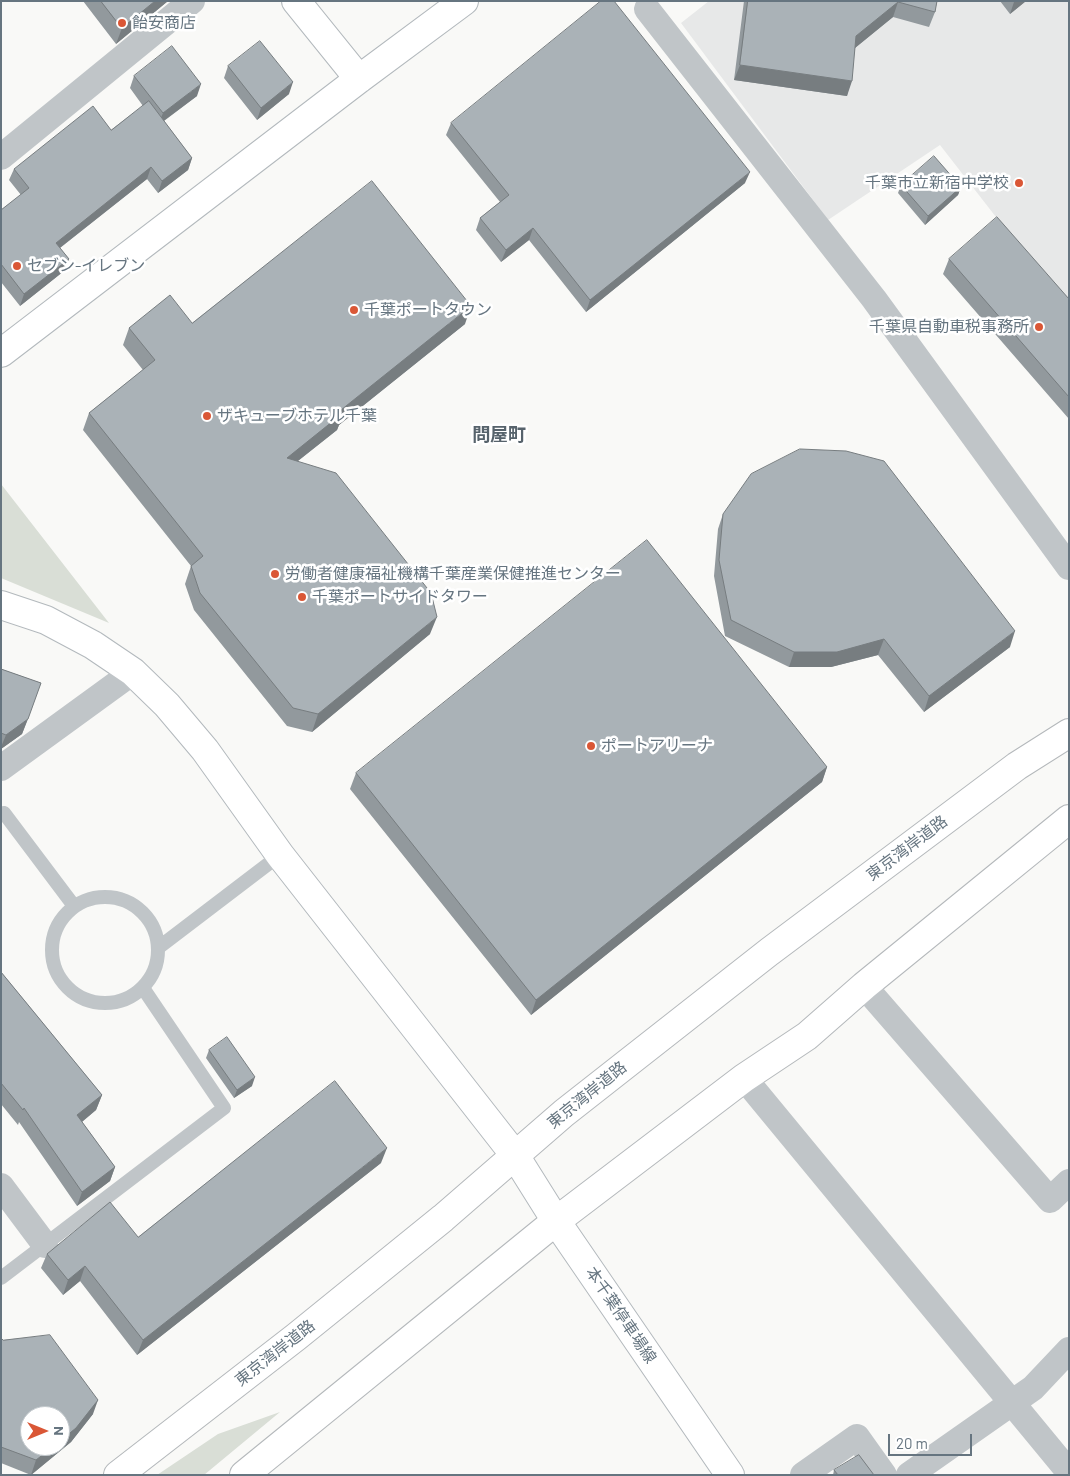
<!DOCTYPE html>
<html>
<head>
<meta charset="utf-8">
<style>
  body { margin:0 }
  #map { position:relative; width:1070px; height:1476px; overflow:hidden; background:#f9f9f7; font-family:Barlow,sans-serif }
  canvas { display:block }
  .frame { position:absolute; inset:0; border:2px solid #667580; pointer-events:none }
  .north { position:absolute; left:20px; top:1406px; width:50px; height:50px; box-sizing:border-box; background:#fff; border:1px solid #c2c8cc; border-radius:50%; rotate:90deg; font-size:14px; font-weight:700; line-height:20px; text-align:center; color:#667580 }
  .north::after { content:''; display:block; margin:auto; width:18px; height:22px; background:#da5736; clip-path:polygon(50% 0,100% 100%,50% 72%,0 100%) }
  .scale { position:absolute; left:888px; top:1434px; width:84px; height:22px; box-sizing:border-box; border:2px solid #667580; border-top:0; padding-left:6px; font-size:15px; line-height:18px; white-space:nowrap; color:#667580; -webkit-text-stroke:4px #fff; paint-order:stroke }
</style>
</head>
<body>
<div id="map">
<canvas width="1070" height="1476"></canvas>
<div class="frame"></div>
<div class="north">N</div>
<div class="scale">20 m</div>
</div>
<script>
const context = document.querySelector('canvas').getContext('2d');
context.lineJoin = 'round';
function paint(path, color) {
  context.fillStyle = color;
  context.fill(path, 'evenodd');
}
function strokePath(path, color, width, dash) {
  context.strokeStyle = color;
  context.lineWidth = width;
  context.lineCap = dash ? 'butt' : 'round';
  context.setLineDash(dash || []);
  context.stroke(path);
}
function label(font, color, halo, rows, align = 'center') {
  context.font = font + ' Barlow,"Noto Sans JP",sans-serif';
  context.lineWidth = 5;
  context.setLineDash([]);
  context.textBaseline = 'middle';
  context.strokeStyle = halo;
  context.fillStyle = color;
  for (const [text, x, y, turn = 0] of rows) {
    context.save();
    context.translate(x, y);
    context.rotate((+turn || 0) * Math.PI / 180);
    context.textAlign = isNaN(turn) ? turn : align;
    if (halo) context.strokeText(text, 0, 0);
    context.fillText(text, 0, 0);
    context.restore();
  }
}
paint(new Path2D(`
  M709 1H1069V311L940 145 828 220 681 23Z`), '#e7e8e8');
paint(new Path2D(`
  M1 484 109 623 1 578Z
  M280 1412 204 1475H157L218 1434Z`), '#d9ded6');
const secondary = new Path2D(`
  M296 1 359 79
  M1 353 359 79 464 1
  M1 605 46 620 93 645 133 672 167 705 205 750 280 855 514 1154 556 1221 730 1475`);
const highway = new Path2D(`
  M118 1475 296 1337 443 1218 564 1113 769 952 1017 766 1069 733
  M244 1475 556 1221 744 1078 807 1036 864 986 1069 819`);
strokePath(secondary, '#b3b9bd', 30);
strokePath(highway, '#b4b8bb', 30);
strokePath(new Path2D(`
  M1 815 4 813 74 906
  M52 950a53 53 0 1 1 106 0a53 53 0 1 1-106 0Z
  M158 948 280 855
  M1 1278 224 1108 143 988`), '#c0c5c8', 14);
strokePath(new Path2D(`
  M647 9 874 299 1069 567
  M1 157 192 1
  M1 768 133 672
  M864 986 1050 1200 1069 1182
  M744 1078 1069 1472
  M1 1186 45 1245
  M803 1475 857 1437 884 1475
  M909 1475 1033 1388 1069 1350`), '#c0c5c8', 26);
strokePath(secondary, '#fff', 28);
strokePath(highway, '#fff', 28);
paint(new Path2D(`
  M83 1H168L116 44Z
  M744 1H937L935 12 929 27 893 17 855 48 847 96 734 80Z
  M1000 1H1026L1010 14Z
  M228 66 289 94 257 120 224 78Z
  M134 76 197 96 164 121 192 158 188 170 158 193 147 179 60 248 69 259 64 271 20 306 1 282V210L21 195 9 180 14 169 111 130 143 106 130 88Z
  M451 123 745 183 586 312 529 240 501 262 476 230 480 218 500 202 446 135Z
  M901 185 961 187 958 195 925 225 898 193Z
  M949 259 1069 299V419L943 274Z
  M192 323 465 324 339 425 337 430 298 461 430 634 312 732 287 726 194 610 185 584 191 566 83 430 89 413 143 370 123 345 129 328Z
  M723 514 1010 647 924 712 878 655 831 667H789L725 636 714 576 718 529Z
  M1 669 41 683 22 734 1 749Z
  M827 767 822 782 531 1015 350 789 356 773Z
  M1 972 102 1095 96 1110 82 1122 115 1167 110 1181 77 1206 19 1122 18 1125 1 1104Z
  M209 1050 252 1086 234 1098 206 1058Z
  M381 1163 137 1355 80 1281 63 1295 41 1268 47 1254 138 1237Z
  M1 1338 93 1414 71 1442 31 1475 1 1463Z
  M834 1470 874 1475H833Z`), '#92999d');
paint(new Path2D(`
  M155 1H168L116 44 122 28Z
  M1015 1H1026L1010 14 1014 2Z
  M898 2 893 17 850 52 856 36Z
  M740 65 852 81 847 96 734 80Z
  M293 82 289 94 257 120 261 108Z
  M201 84 197 96 158 125 163 113Z
  M192 158 188 170 158 193 162 181Z
  M151 167 147 179 52 254 56 243Z
  M750 172 745 183 586 312 590 300Z
  M961 187 958 195 925 225 928 216Z
  M533 228 529 240 501 262 506 250Z
  M69 259 64 271 20 306 24 294Z
  M471 306 465 324 339 425 337 430 280 475 287 458 341 410Z
  M437 617 430 634 312 732 318 714Z
  M1015 631 1010 647 924 712 929 696Z
  M884 639 878 655 831 667H789L794 652Z
  M28 719 22 734 1 749V747L6 735Z
  M827 767 822 782 531 1015 536 1000Z
  M255 1077 252 1086 234 1098 237 1090Z
  M102 1095 96 1110 72 1130 77 1115Z
  M387 1148 381 1163 137 1355 143 1340Z
  M115 1167 110 1181 77 1206 82 1192Z
  M85 1266 80 1281 63 1295 68 1280Z
  M98 1400 93 1414 71 1442 31 1475 36 1460 54 1446H60V1441Z`), '#777d80');
const building = new Path2D(`
  M101 1H155L122 28Z
  M601 1H614L750 172 590 300 533 228 506 250 480 218 509 195 451 123Z
  M748 1H937L935 12 898 2 856 36 852 81 740 65Z
  M260 41 293 82 261 108 228 66Z
  M172 46 201 84 163 113 134 76Z
  M149 101 192 158 162 181 151 167 56 243 69 259 24 294 1 264V210L29 188 14 169 93 106 111 130Z
  M934 156 961 187 928 216 901 185Z
  M372 181 471 306 341 410 343 413 287 458 336 473 431 593 437 617 318 714 293 708 200 593 191 566 203 556 89 413 155 360 129 328 170 295 192 323Z
  M997 217 1069 299V397L949 259Z
  M800 449 846 451 884 461 1015 631 929 696 884 639 837 652H794L731 620 719 560 723 514 751 474Z
  M647 540 827 767 536 1000 356 773Z
  M1 669 41 683 28 719 6 735 1 733Z
  M1 972 102 1095 77 1115 115 1167 82 1192 24 1108 23 1110 1 1083Z
  M227 1037 255 1077 237 1090 209 1050Z
  M335 1081 387 1148 143 1340 85 1266 68 1280 47 1254 110 1202 138 1237Z
  M50 1335 98 1400 76 1428 60 1441V1416H30V1446H54L36 1460 1 1447V1338L3 1340Z
  M859 1455 874 1475H838L834 1470Z`);
paint(building, '#aab2b7');
strokePath(building, '#777d80', 1);
for (const [x, y, r, color] of [
  [122,23,5,"#da5736"],
  [1019,183,5,"#da5736"],
  [17,266,5,"#da5736"],
  [354,310,5,"#da5736"],
  [1039,327,5,"#da5736"],
  [207,416,5,"#da5736"],
  [275,574,5,"#da5736"],
  [302,597,5,"#da5736"],
  [591,746,5,"#da5736"]
]) {
  const dot = new Path2D();
  dot.arc(x, y, r, 0, 2 * Math.PI);
  context.fillStyle = color;
  context.fill(dot);
  strokePath(dot, '#fff', 2);
}
label('16px', '#667580', '#fff', [
  ["飴安商店",132,23],
  ["千葉市立新宿中学校",1009,183,"right"],
  ["セブン-イレブン",27,266],
  ["千葉ポートタウン",364,310],
  ["千葉県自動車税事務所",1029,327,"right"],
  ["ザキューブホテル千葉",217,416],
  ["労働者健康福祉機構千葉産業保健推進センター",285,574],
  ["千葉ポートサイドタワー",312,597],
  ["ポートアリーナ",601,746]
], 'left');
label('16px', '#667580', '#fff', [
  ["東京湾岸道路",907,848,-37],
  ["東京湾岸道路",587,1095,-39],
  ["本千葉停車場線",621,1315,56],
  ["東京湾岸道路",275,1353,-38]
]);
label('bold 18px', '#57636c', '#fff', [
  ["問屋町",499,435]
]);
</script>
</body>
</html>
